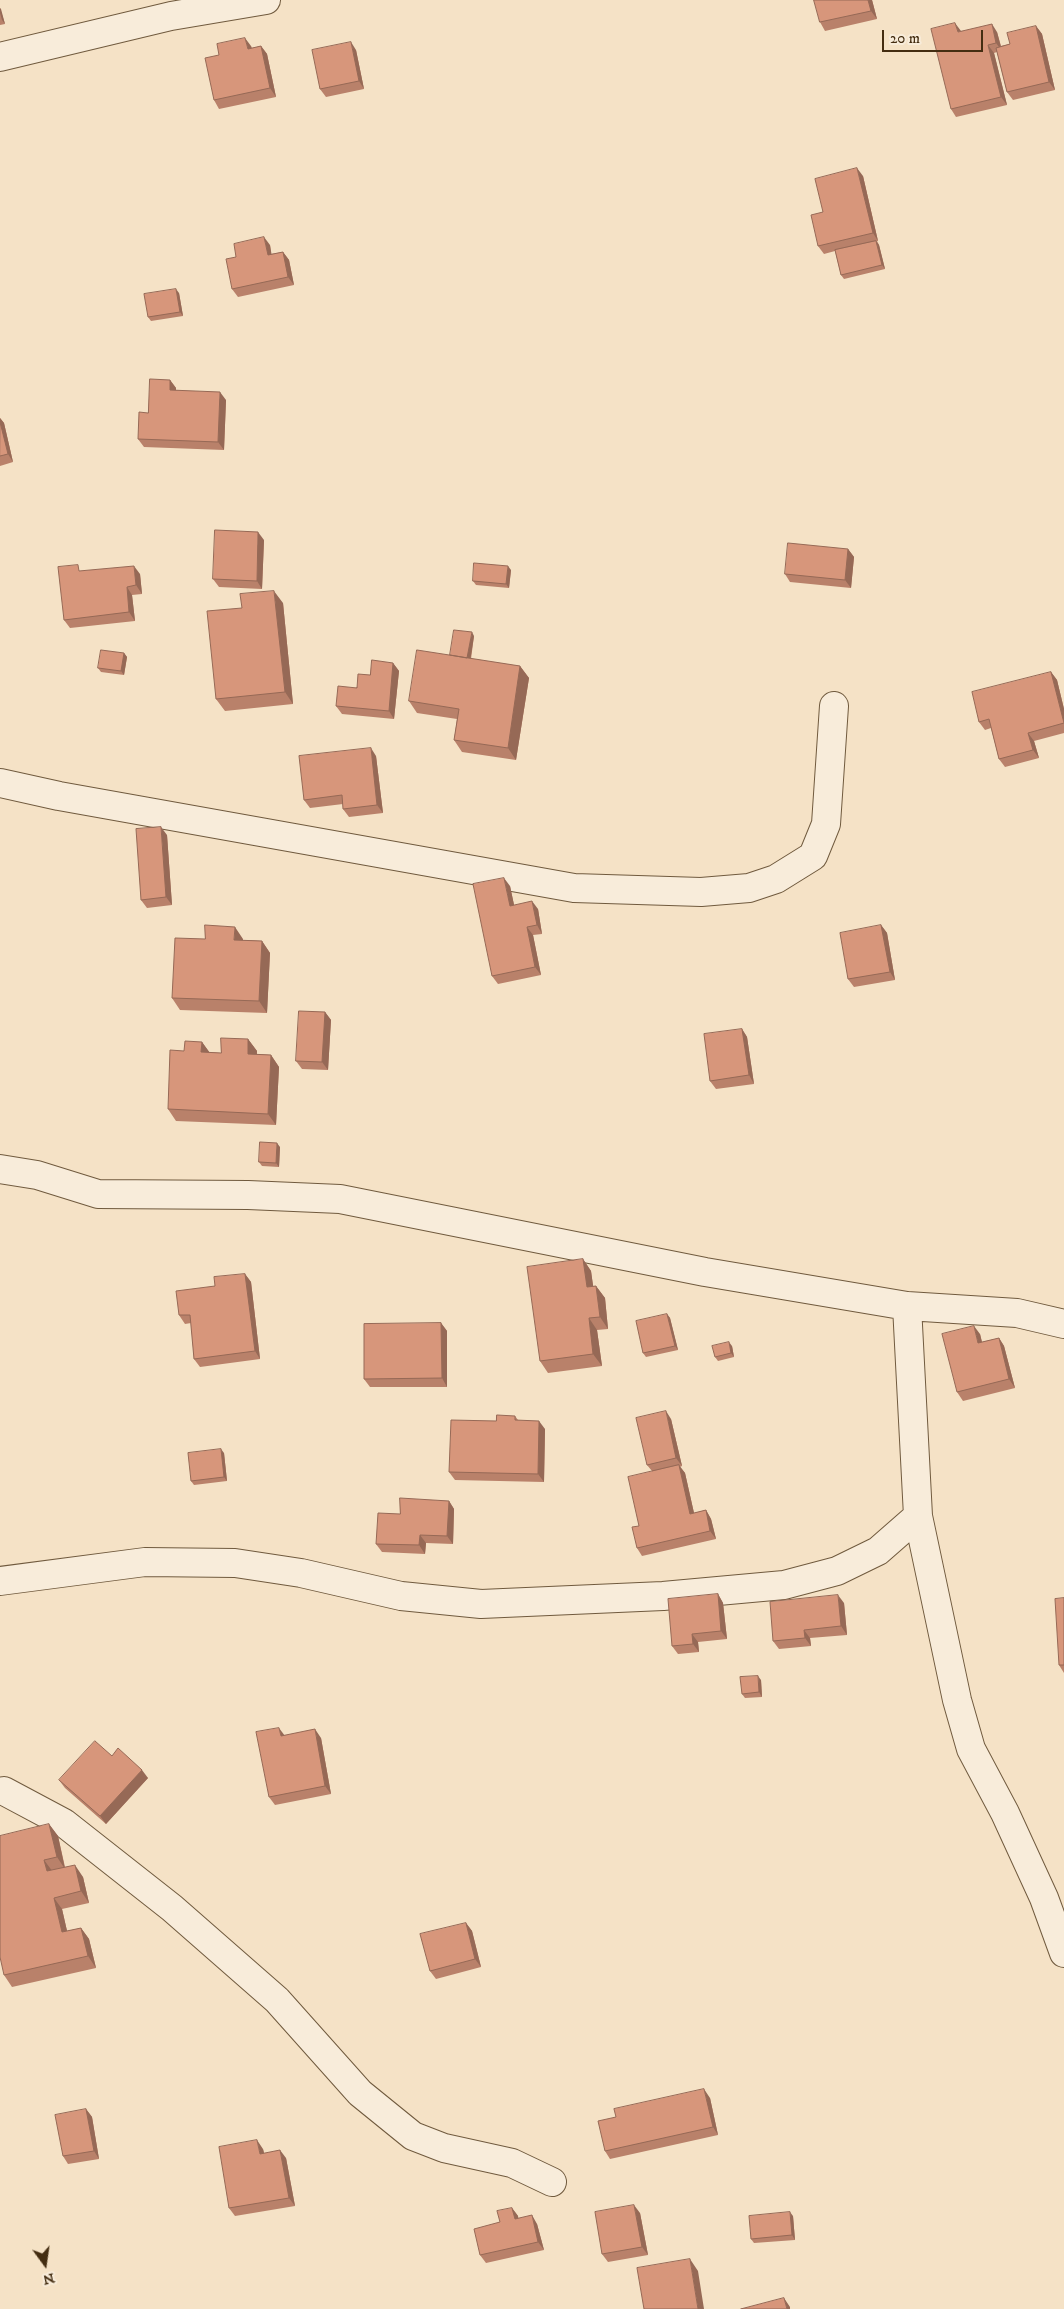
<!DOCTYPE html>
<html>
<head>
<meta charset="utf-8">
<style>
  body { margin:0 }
  #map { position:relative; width:1064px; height:2309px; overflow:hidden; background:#f5e2c6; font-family:"IM FELL DW Pica",serif }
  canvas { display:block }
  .north { position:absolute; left:20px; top:2239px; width:50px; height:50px; -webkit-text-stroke:4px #f8ecda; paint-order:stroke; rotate:166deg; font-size:14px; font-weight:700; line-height:20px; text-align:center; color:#442d11 }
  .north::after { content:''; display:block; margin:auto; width:18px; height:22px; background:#442d11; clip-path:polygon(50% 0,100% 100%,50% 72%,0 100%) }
  .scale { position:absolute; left:882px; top:30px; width:101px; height:22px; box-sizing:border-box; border:2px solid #442d11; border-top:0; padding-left:6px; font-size:15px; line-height:18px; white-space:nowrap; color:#442d11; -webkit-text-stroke:4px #f8ecda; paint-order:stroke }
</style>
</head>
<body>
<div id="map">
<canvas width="1064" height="2309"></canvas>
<div class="north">N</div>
<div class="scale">20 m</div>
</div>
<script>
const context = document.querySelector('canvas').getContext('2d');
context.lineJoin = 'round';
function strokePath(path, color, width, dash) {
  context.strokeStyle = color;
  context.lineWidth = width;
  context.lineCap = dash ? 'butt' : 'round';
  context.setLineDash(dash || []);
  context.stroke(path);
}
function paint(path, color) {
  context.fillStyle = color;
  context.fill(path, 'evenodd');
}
const minor = new Path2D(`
  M0 57 171 16 266 0
  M0 783 59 796 574 888 701 892 749 888 776 879 813 856 826 824 834 706
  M0 1169 37 1175 98 1194 248 1195 340 1199 705 1272 907 1306 1017 1313 1064 1324
  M907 1306 918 1516 957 1700 971 1749 1005 1813 1044 1898 1064 1953
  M0 1581 145 1562 235 1563 301 1573 401 1596 481 1604 663 1596 784 1585 837 1571 878 1551 918 1516
  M4 1791 64 1823 172 1908 277 2000 360 2093 413 2136 444 2148 512 2163 552 2182`);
strokePath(minor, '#705a3e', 30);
strokePath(minor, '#f8ecda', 28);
paint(new Path2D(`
  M814 0H872L877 19 825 31 820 22Z
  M0 8 5 24 0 25Z
  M1036 26 1042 34 1055 90 1013 100 1007 92 997 52 994 53 1007 105 956 117 951 109 961 31 997 32 1001 46 1010 44Z
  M251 46 252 48 261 46 267 54 276 97 219 109 214 100 219 55Z
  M356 50 364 89 326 97 320 89Z
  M863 176 878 241H877L879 245 885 269 844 279 841 275 835 251 824 254 818 246 823 212Z
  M270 245 271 254 283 252 289 260 294 285 238 297 232 289 236 257Z
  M179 293 183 316 151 321 148 317Z
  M170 380 176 388V390L226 400 224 450 144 447 138 439 148 413Z
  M0 418 4 423 13 462 0 466Z
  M264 540 262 589 219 587 213 579Z
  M848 549 854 557 851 588 790 582 785 574Z
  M511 570 509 588 476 585 473 581Z
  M82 571 140 574 142 594 132 595 135 621 70 628 64 620Z
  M283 603 293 704 225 711 216 699 242 608Z
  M474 636 471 659 520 666 529 678 516 760 462 752 454 740 457 719 417 713 409 701 450 655Z
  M124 653 127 657 124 675 101 672 98 668Z
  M393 663 399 671 394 719 342 714 336 706 370 675Z
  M1051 672 1057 680 1064 709V733L1034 741 1039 758 1005 767 999 759 991 728 985 730 979 722Z
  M376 756 383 813 349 817 343 809V804L310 808 304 800Z
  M167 835 172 905 147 908 141 900Z
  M510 886 514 905 538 909 542 934 533 935 541 975 498 984 492 976Z
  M881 925 887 933 895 980 854 987 848 979Z
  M205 939H243V940L262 941 270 953 267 1013 180 1010 172 998Z
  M325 1012 331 1020 328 1070 302 1069 296 1061Z
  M742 1029 747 1037 754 1084 716 1089 710 1081Z
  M248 1039 257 1051V1054L271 1055 279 1067 276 1125 176 1121 168 1109 184 1051 202 1042 209 1052 221 1053Z
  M280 1147 279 1167 262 1166 259 1162Z
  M583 1259 591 1271 593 1286H596L605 1298 608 1329 597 1330 602 1366 548 1373 540 1361Z
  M245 1274 251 1282 260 1359 200 1367 194 1359 191 1323 185 1324 179 1315 215 1286Z
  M667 1314 670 1318 678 1350 646 1357 643 1353Z
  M441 1323 447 1331V1387H370L364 1379Z
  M980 1334 982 1342 999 1338 1004 1346 1015 1388 963 1401 957 1392Z
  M732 1346 734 1357 718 1361 715 1357Z
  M515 1416 518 1420 545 1429 544 1482 455 1480 449 1472 496 1421Z
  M671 1419 682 1466 680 1467 685 1473 694 1513 706 1510 711 1519 716 1539 642 1556 637 1548 639 1526 652 1471 647 1465Z
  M224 1453 227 1481 194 1485 191 1481Z
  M449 1501 454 1509 453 1544 426 1543 425 1554 382 1552 376 1544 400 1514Z
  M718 1594 723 1603 727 1639 698 1642 699 1652 678 1654 672 1646Z
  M1064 1598V1673L1059 1665Z
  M844 1603 847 1635 810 1638 811 1646 779 1649 773 1641Z
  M761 1680 762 1697 745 1698 742 1694Z
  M284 1735 321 1738 331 1794 275 1805 269 1797Z
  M112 1756 148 1778 106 1824 65 1788 59 1780Z
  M49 1824 58 1836 65 1867 83 1877 89 1903 62 1909 67 1931 81 1928 89 1939 96 1968 12 1987 4 1975Z
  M466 1923 472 1931 481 1967 436 1979 430 1971Z
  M710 2098 718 2135 610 2159 605 2151Z
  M86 2109 92 2117 99 2159 68 2164 63 2156Z
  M263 2149 264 2153 286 2158 295 2206 235 2216 229 2208Z
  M512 2208 518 2216V2218L537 2224 544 2250 486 2263 480 2255Z
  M640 2213 648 2255 608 2262 602 2254Z
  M793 2216 795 2240 754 2243 751 2239Z`), '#b9816a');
paint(new Path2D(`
  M868 0H872L877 19 871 11Z
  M0 8 1 9 5 24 2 20 0 13Z
  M955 23 961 31 958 32Z
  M992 24 997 32 1002 51 996 43Z
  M1036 26 1042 34 1055 90 1049 82Z
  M245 38 251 46 253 57 248 49Z
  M351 42 356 50 364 89 359 81Z
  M988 45 994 53 1007 105 1001 97Z
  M261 46 267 54 276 97 270 88Z
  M857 168 863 176 878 241 873 233Z
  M264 237 270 245 273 263 268 255Z
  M876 241 879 245 885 269 882 265Z
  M283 252 289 260 294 285 288 277Z
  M176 289 179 293 183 316 180 312Z
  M170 380 176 388V398L170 390Z
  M220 392 226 400 224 450 218 442Z
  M0 418 4 423 13 462 8 454 0 422Z
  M258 532 264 540 262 589 257 581Z
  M848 549 854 557 851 588 845 580Z
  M134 566 140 574 142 594 136 585Z
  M508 566 511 570 509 588 506 584Z
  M127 587 132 595 135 621 129 612Z
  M274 591 283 603 293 704 285 692Z
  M472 632 474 636 469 668 466 663Z
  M124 653 127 657 124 675 121 671Z
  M393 663 399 671 394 719 389 711Z
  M520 666 529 678 516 760 508 748Z
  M1051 672 1057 680 1064 709V723Z
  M1028 733 1034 741 1039 758 1033 750Z
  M371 748 376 756 383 813 377 805Z
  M161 827 167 835 172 905 166 897Z
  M504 878 510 886 516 914 510 906Z
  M532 901 538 909 542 934 537 925Z
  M881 925 887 933 895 980 890 972Z
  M235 927 243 939V952L234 940Z
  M527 927 533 935 541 975 535 967Z
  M262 941 270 953 267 1013 259 1001Z
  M325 1012 331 1020 328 1070 322 1062Z
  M742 1029 747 1037 754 1084 749 1075Z
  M248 1039 257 1051 256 1065 248 1054Z
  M202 1042 210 1053 201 1052Z
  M271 1055 279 1067 276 1125 268 1114Z
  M277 1143 280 1147 279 1167 276 1163Z
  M583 1259 591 1271 595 1299 587 1287Z
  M245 1274 251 1282 260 1359 255 1351Z
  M596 1286 605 1298 608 1329 600 1317Z
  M667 1314 670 1318 678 1350 675 1346Z
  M589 1318 597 1330 602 1366 593 1354Z
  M441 1323 447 1331V1387L442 1378Z
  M974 1326 980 1334 984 1351 978 1343Z
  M999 1338 1004 1346 1015 1388 1009 1379Z
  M729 1342 732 1346 734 1357 731 1353Z
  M666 1411 671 1419 682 1466 676 1458Z
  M539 1421 545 1429 544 1482 538 1474Z
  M221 1449 224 1453 227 1481 224 1477Z
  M679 1465 685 1473 696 1522 690 1514Z
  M449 1501 454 1509 453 1544 447 1536Z
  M706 1510 711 1519 716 1539 710 1531Z
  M420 1535 426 1543 425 1554 419 1545Z
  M718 1594 723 1603 727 1639 721 1631Z
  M838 1595 844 1603 847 1635 841 1626Z
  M804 1630 810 1638 811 1646 805 1638Z
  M692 1634 698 1642 699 1652 693 1644Z
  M758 1676 761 1680 762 1697 759 1692Z
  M279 1728 285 1736H281Z
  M315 1729 321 1738 331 1794 325 1786Z
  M142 1770 148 1778 106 1824 100 1816Z
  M49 1824 58 1836 65 1869 57 1857Z
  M44 1860 53 1872 47 1871Z
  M75 1865 83 1877 89 1903 81 1891Z
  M54 1898 62 1909 70 1944 62 1932Z
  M466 1923 472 1931 481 1967 475 1959Z
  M81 1928 89 1939 96 1968 88 1956Z
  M704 2089 710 2098 718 2135 713 2127Z
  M86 2109 92 2117 99 2159 94 2151Z
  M257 2140 263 2149 266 2162 260 2154Z
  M280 2150 286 2158 295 2206 289 2198Z
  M634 2205 640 2213 648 2255 642 2247Z
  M512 2208 518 2216 520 2227 515 2219Z
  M790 2212 793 2216 795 2240 792 2235Z
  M532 2215 537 2224 544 2250 538 2242Z
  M690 2259 698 2271 704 2309H698Z
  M784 2298 790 2307V2309H787Z`), '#966956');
const building = new Path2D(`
  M814 0H868L871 11 820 22Z
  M955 23 958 32 992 24 996 43 988 45 1001 97 951 109 931 29Z
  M1036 26 1049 82 1007 92 996 48 1010 44 1007 33Z
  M245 38 248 49 261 46 270 88 214 100 205 58 219 55 217 44Z
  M351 42 359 81 320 89 312 50Z
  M857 168 873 233 818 246 811 215 823 212 815 179Z
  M264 237 268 255 283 252 288 277 232 289 226 259 236 257 234 244Z
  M876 241 882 265 841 275 835 250Z
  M176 289 180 312 148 317 144 294Z
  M150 379 170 380V390L220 392 218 442 138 439 139 412 148 413Z
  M0 422 8 454 0 456Z
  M215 530 258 532 257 581 213 579Z
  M788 543 848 549 845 580 785 574Z
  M474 563 508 566 506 584 473 581Z
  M78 565 79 571 134 566 136 585 127 587 129 612 64 620 58 567Z
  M274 591 285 692 216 699 207 611 242 608 240 594Z
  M454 630 472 632 467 658 450 655Z
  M101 650 124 653 121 671 98 668Z
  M417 650 520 666 508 748 454 740 459 709 409 701Z
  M372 660 393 663 389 711 336 706 338 686 357 688 358 674 370 675Z
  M1051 672 1064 723 1028 733 1033 750 999 759 989 719 979 722 972 692Z
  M371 748 377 805 343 809 342 795 304 800 299 756Z
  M161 827 166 897 141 900 136 829Z
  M504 878 510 906 532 901 537 925 527 927 535 967 492 976 473 884Z
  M205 925 235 927 234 940 262 941 259 1001 172 998 175 938 205 939Z
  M881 925 890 972 848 979 840 933Z
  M299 1011 325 1012 322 1062 296 1061Z
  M742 1029 749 1075 710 1081 704 1034Z
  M221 1038 248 1039V1054L271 1055 268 1114 168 1109 170 1050 184 1051 185 1041 202 1042 201 1052 221 1053Z
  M260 1142 277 1143 276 1163 259 1162Z
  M583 1259 587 1287 596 1286 600 1317 589 1318 593 1354 540 1361 527 1267Z
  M245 1274 255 1351 194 1359 190 1315H179L176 1291 215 1286 214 1277Z
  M667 1314 675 1346 643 1353 636 1321Z
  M441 1323 442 1378 364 1379V1324Z
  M974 1326 978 1343 999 1338 1009 1379 957 1392 942 1334Z
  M729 1342 731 1353 715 1357 712 1346Z
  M666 1411 676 1458 647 1465 636 1418Z
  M497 1415 515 1416V1420L539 1421 538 1474 449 1472 451 1420 496 1421Z
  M221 1449 224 1477 191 1481 188 1453Z
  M679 1465 690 1514 706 1510 710 1531 637 1548 632 1527 639 1526 628 1477Z
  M400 1498 449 1501 447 1536 420 1535 419 1545 376 1544 378 1513 400 1514Z
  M718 1594 721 1631 692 1634 693 1644 672 1646 668 1599Z
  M838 1595 841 1626 804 1630 805 1638 773 1641 770 1602Z
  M1064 1598V1665H1059L1055 1599Z
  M758 1676 759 1692 742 1694 740 1677Z
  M279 1728 281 1736 315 1729 325 1786 269 1797 256 1732Z
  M95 1741 112 1756 118 1748 142 1770 100 1816 59 1780Z
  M49 1824 57 1857 44 1860 47 1871 75 1865 81 1891 54 1898 62 1932 81 1928 88 1956 4 1975 0 1957V1836Z
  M466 1923 475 1959 430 1971 420 1934Z
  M704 2089 713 2127 605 2151 598 2121 616 2117 614 2109Z
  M86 2109 94 2151 63 2156 55 2115Z
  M257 2140 260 2154 280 2150 289 2198 229 2208 219 2147Z
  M634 2205 642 2247 602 2254 595 2212Z
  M512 2208 515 2219 532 2215 538 2242 480 2255 474 2229 500 2222 497 2211Z
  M790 2212 792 2235 751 2239 749 2216Z
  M690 2259 698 2309H644L637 2268Z
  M784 2298 787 2309H741Z`);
paint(building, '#d7967b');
strokePath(building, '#966956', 1);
</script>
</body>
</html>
